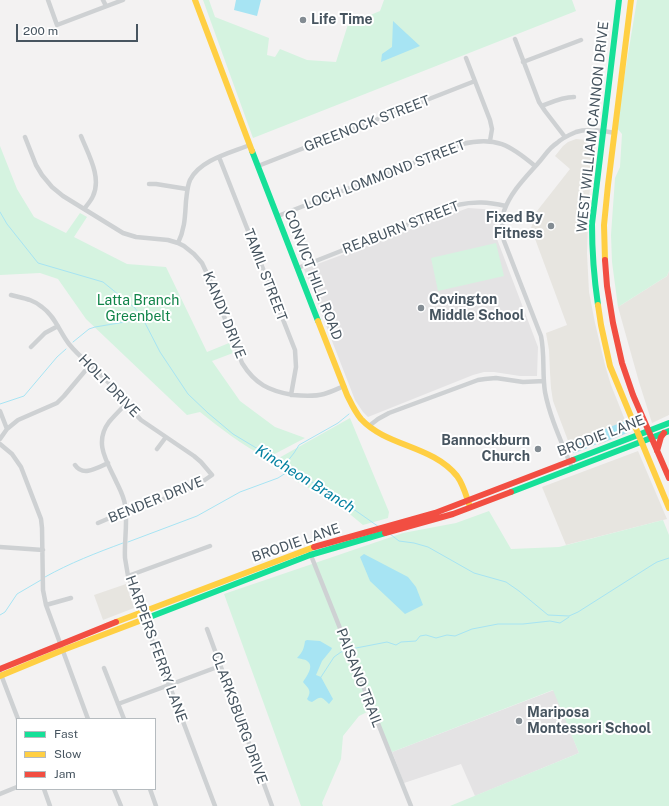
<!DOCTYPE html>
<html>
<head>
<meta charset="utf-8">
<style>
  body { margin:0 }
  #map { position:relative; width:669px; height:806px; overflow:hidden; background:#f3f2f2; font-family:"Public Sans",sans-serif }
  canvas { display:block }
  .legend { position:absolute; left:16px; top:718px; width:140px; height:72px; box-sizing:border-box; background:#fff; border:1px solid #b5bbbf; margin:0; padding:5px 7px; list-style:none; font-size:12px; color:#475560 }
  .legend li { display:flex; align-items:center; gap:8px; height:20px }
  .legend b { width:20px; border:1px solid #b5bbbf }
  .scale { position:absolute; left:16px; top:24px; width:122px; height:18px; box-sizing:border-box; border:2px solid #475560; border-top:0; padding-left:5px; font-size:12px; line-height:14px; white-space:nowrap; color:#475560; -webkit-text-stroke:3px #fff; paint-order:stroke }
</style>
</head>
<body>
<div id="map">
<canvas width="669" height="806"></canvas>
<ul class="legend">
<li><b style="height:5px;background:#16e098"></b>Fast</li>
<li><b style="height:5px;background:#ffcf43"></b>Slow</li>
<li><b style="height:5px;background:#f24e42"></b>Jam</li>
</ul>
<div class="scale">200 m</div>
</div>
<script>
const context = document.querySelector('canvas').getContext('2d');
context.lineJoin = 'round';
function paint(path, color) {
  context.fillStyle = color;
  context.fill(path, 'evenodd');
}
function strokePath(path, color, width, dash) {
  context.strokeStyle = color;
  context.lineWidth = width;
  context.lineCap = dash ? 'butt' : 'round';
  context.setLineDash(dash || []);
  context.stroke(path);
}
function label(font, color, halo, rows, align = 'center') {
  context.font = font + ' "Public Sans",sans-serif';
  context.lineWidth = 4;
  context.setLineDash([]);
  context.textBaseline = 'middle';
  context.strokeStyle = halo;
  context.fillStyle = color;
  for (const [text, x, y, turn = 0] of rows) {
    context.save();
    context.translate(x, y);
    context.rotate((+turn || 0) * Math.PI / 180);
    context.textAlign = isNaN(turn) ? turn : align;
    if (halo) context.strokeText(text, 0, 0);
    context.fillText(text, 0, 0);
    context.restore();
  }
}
paint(new Path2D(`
  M576 139 596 141 589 197 588 219 587 253 589 292 595 323 605 365 611 385 629 430 628 433 598 445 595 439 593 437 570 446 553 401 551 388 550 372 549 350 546 333 567 325 531 228 537 211 570 169 555 156 563 146 568 142Z
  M669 271V415L652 423 639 382 618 307 667 276Z
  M638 451 667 519 566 545 542 487Z
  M126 584 134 608 103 620 94 595Z`), '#e7e5e0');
paint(new Path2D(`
  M468 208 497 210 495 226 497 239 538 347 537 376H520L494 372H484L473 375 368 417 363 412 355 400 304 269Z
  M554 690 579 753 475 796 461 764 404 783 392 752Z`), '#e4e3e4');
paint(new Path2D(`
  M203 0H209L215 17 269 38 267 55 275 57 280 49 307 60 336 62 351 15 363 18 380 11 384 0H572L576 11 253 138Z
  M637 0H669V271L667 276 618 307 612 262 611 235 615 178 620 167 622 134 616 127Z
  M0 146 17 189 34 217 66 233 80 213 87 217 74 237 127 264 166 267 207 352 229 343 233 353 212 361 240 401 275 427 305 438 267 458C242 445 221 429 200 412L187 415 86 319 58 279 40 273 0 275Z
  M496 243 504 276 438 291 431 258Z
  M350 418 389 512 388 518 363 525 340 506 320 494 296 481 270 463Z
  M489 511 511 549 559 547 663 520 669 535V806H450L579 753 553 690 392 752 371 710 359 716 343 736 341 759 322 803 323 806H301L224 594 403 533 456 523Z`), '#d5f3e0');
paint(new Path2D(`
  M236 0H261L257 16 234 10Z
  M393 21 420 46 381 62 382 54 392 47Z
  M625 421 629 429 627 433 604 442 600 431Z
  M591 439 594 440H595L597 444 575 453 572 452 570 446Z
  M364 554 408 577 416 587 423 605 405 614 370 581 360 557Z
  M307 640 320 641 332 648 331 650 322 661 316 675 321 677 333 699 329 704C321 696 321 696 312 702L309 701 307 699C312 691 309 689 303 682 306 677 315 666 307 661 305 659 300 659 297 658 303 652 304 648 305 641Z`), '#a7e4f3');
strokePath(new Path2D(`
  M0 212 7 224 38 263 103 282 135 308 143 319 160 352 188 394 208 413 233 434 258 449 289 471 322 487 379 527
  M73 342 89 329 95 327 143 319
  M0 404 24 396 57 357 66 349
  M283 467 294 453 299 445 338 423 349 414
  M390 534 399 541 414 543 428 547 474 573 506 582 519 591 548 615 569 616 578 612 652 565 657 562 669 558
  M128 542 197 516 240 492 278 478 289 471
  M45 577C70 563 96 553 123 543
  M0 615 5 612 17 594 41 580
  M351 649 387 642 396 645 401 642 416 641 420 636 426 635 436 638 447 635 455 636 472 629 498 624H523L550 621 560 623 569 617
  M321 677 334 657 341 652 346 650`), '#a7e4f3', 1);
strokePath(new Path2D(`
  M48 0 57 25 123 0
  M103 0 106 6
  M515 39 539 102 545 111 565 137
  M466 58 490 120 492 129 490 141
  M523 62 581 40
  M542 106C552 102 562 97 574 97
  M81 136C88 154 102 177 93 196 91 201 87 205 84 209
  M25 137 36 165 42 175 52 187 63 196 123 233 136 237 168 240 178 243 184 246 194 254 202 263 210 280 242 363C255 384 269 391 293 395 303 396 313 397 324 394 331 392 337 389 344 386
  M219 157 295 350 296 367 291 395
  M258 166 475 81
  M149 184H156L187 189
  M278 216 462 144C496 136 510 145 535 166
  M178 243C185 229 185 216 186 201 187 194 187 187 190 180 200 160 230 153 250 145
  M298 268 457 205C476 201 487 202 506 206
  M11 295C22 298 33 299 42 307 55 316 60 333 69 344 80 358 95 368 107 381 119 393 129 408 141 420L194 456 201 462 212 475 199 484 142 508 112 517 98 523
  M31 347 45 333 58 326
  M126 404C120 410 114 416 109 422 94 442 106 460 115 479 119 488 124 496 125 505 128 523 124 540 125 558 126 564 127 570 128 576L215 806
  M0 411 7 429
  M369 426 378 419 389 413 478 380 485 379 496 378 523 382 544 381
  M0 439 7 429 18 420 57 403 64 396 90 365
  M0 444 12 454 21 467 41 519 42 528 43 590 46 605 88 719
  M157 449 166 437
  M75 465C83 477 97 468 108 463
  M572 468C562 443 550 418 545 392 542 373 545 355 541 336L504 241C502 231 501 221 504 211 511 191 527 176 540 161 545 155 550 147 557 143 562 138 569 135 576 132 588 128 602 131 615 133
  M0 547 43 550
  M310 553 411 806
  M128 576 210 546
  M46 605 71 598
  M207 629 272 806
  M104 668 124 719
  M0 672 18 719
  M118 704 220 666
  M44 789 50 806
  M114 789 121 806
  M150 789 156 806
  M0 794 17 787`), '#ced1d3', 4.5);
strokePath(new Path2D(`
  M252 151 318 321
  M598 305C594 278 592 251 592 224L619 0
  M573 460 669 423
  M511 492 669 431
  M142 620 310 555 385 533`), '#16e098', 6);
strokePath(new Path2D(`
  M195 0 252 151
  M605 260 604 225 608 185 631 0
  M598 305 601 325 610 366 669 508
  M318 321 347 395C351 403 355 412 361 419 387 447 432 445 457 476 463 484 466 495 469 504
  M116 622 314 547
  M0 676 63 650 142 620`), '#ffcf43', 6);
strokePath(new Path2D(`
  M605 260 607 286 613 323 622 363 633 395 669 478
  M657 451 661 437 664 433
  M385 533 453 514 511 492
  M314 547 435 513 573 460
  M0 669 116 622`), '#f24e42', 6);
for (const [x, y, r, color] of [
  [303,20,4,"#838c93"],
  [551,226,4,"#838c93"],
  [421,308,4,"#838c93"],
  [538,449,4,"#838c93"],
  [519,721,4,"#838c93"]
]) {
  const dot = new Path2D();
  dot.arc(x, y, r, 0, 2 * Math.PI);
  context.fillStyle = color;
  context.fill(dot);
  strokePath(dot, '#fff', 1.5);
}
label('bold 14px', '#475560', '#fff', [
  ["Life Time",311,20],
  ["Fixed By",543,218,"right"],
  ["Fitness",543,234,"right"],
  ["Covington",429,300],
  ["Middle School",429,316],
  ["Bannockburn",530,441,"right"],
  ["Church",530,457,"right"],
  ["Mariposa",527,713],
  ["Montessori School",527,729]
], 'left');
label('14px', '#475560', '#fff', [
  ["GREENOCK STREET",367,124,-21],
  ["WEST WILLIAM CANNON DRIVE",593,127,-84],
  ["LOCH LOMMOND STREET",385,175,-21],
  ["REABURN STREET",401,228,-21],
  ["TAMIL STREET",265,275,69],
  ["CONVICT HILL ROAD",313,275,69],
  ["KANDY DRIVE",224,315,68],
  ["HOLT DRIVE",109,386,46],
  ["BRODIE LANE",601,436,-21],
  ["BENDER DRIVE",156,500,-22],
  ["BRODIE LANE",296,543,-19],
  ["HARPERS FERRY LANE",156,649,70],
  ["PAISANO TRAIL",359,678,69],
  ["CLARKSBURG DRIVE",239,718,70]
]);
label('14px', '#108449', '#fff', [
  ["Latta Branch",138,301],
  ["Greenbelt",138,317]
]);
label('italic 15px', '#0380a1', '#fff', [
  ["Kincheon Branch",305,479,32]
]);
</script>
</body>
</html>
